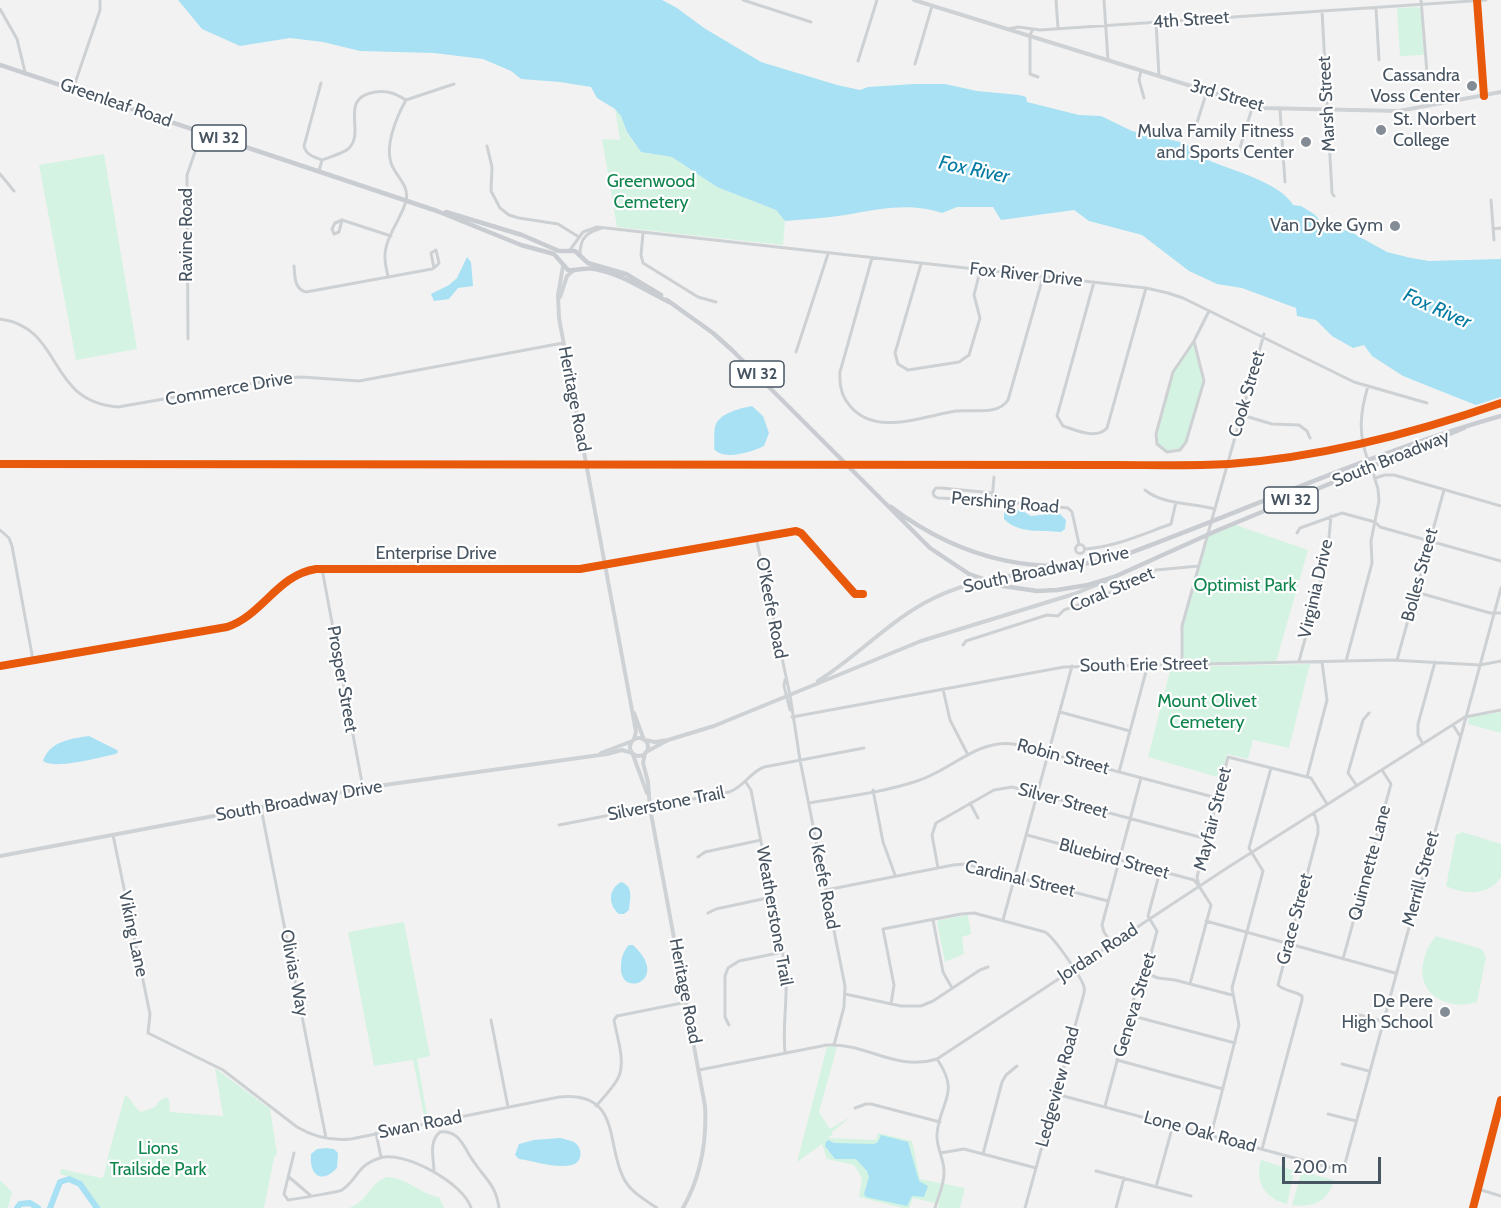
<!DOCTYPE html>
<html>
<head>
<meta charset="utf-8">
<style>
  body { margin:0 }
  #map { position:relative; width:1501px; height:1208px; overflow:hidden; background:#f3f2f2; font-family:Cabin,sans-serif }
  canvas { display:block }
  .scale { position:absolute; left:1282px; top:1157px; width:99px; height:27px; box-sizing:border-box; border:3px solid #475461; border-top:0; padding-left:8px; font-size:18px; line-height:21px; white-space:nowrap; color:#475461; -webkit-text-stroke:4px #fff; paint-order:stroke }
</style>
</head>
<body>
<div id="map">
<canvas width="1501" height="1208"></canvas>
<div class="scale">200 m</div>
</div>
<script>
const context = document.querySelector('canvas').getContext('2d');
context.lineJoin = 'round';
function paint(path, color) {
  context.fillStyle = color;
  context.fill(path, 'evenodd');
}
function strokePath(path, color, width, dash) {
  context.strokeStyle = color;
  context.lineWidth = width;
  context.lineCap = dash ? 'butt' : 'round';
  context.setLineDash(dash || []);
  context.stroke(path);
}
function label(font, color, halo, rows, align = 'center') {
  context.font = font + ' Cabin,sans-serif';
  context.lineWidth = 4.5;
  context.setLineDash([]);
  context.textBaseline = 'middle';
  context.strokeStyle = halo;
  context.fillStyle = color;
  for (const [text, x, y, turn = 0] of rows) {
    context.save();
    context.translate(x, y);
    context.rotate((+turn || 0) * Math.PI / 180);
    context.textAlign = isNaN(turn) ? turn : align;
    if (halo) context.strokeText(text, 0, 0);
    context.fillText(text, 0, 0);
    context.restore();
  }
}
paint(new Path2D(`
  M1417 7 1420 8 1421 14 1424 55 1400 56 1397 8Z
  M615 109 621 116 627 133 641 152 672 157 717 187 776 210 785 221 783 245 617 227 602 139 620 140Z
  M104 154 137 349 76 360 39 165Z
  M1194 341 1204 381 1186 442 1182 448 1165 451 1156 440 1173 372Z
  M1233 524 1308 550 1276 662 1182 664V626L1208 534Z
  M1310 664 1289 748 1253 740 1248 759 1227 754 1221 778 1148 757 1171 667Z
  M1501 712V733L1468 724 1469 717Z
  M1462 832 1501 844V877C1489 896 1464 895 1446 886L1456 835Z
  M968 915 971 934 962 937 964 954 945 962 937 923 939 920Z
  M404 922 430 1056 417 1059 428 1120 425 1121 413 1060 374 1066 348 932Z
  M1436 936 1482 949 1486 957 1477 1002C1468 1004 1459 1006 1449 1003 1415 994 1417 959 1436 936Z
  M827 1047H837L819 1112 830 1129 852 1116 832 1132V1135L828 1138 876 1140 878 1133 912 1141 920 1179 965 1188 960 1208H938L939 1204 913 1198 909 1208H903L859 1197 862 1178 854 1165 827 1159 822 1144 797 1162Z
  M215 1068 270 1109 277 1153 274 1158 264 1208H95L94 1201 80 1180 60 1174 61 1169 101 1178 104 1176C109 1148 118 1122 125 1095 133 1100 134 1108 141 1112L155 1107 159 1101 166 1097 169 1099 170 1112 223 1116Z
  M1261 1160 1292 1170 1294 1172 1287 1204C1266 1199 1254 1182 1261 1160Z
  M1304 1172 1334 1180C1329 1201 1313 1208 1292 1205L1301 1174Z
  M387 1177C408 1178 420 1194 439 1197L444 1208H349C369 1201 368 1184 387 1177Z
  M0 1180 12 1192 8 1208H0Z`), '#d5f3e2');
paint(new Path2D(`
  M178 0H662L677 8 704 28 761 62 837 85 860 90 868 87 914 84H945L977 91 1019 95 1026 97 1027 102 1079 115 1101 116 1132 131 1180 142 1202 152 1208 160C1231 170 1281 183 1293 205L1301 206 1314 214 1324 225 1351 232 1387 252 1411 258 1429 261 1501 259V397L1476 405 1453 396 1403 376 1372 356 1364 345 1353 348 1332 336 1316 320 1297 316 1296 308 1242 288 1217 284 1189 271 1142 235 1089 221 1074 210 1001 220 993 207H957L942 213C908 202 879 209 845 215 826 218 805 219 785 221L776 210 717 187 672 157 641 152 627 132 621 116 615 109 597 98 591 87 560 82 521 79 511 71 483 59 434 53 360 51 323 42 290 38 240 46 202 29Z
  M467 257 471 262 473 286 458 288 449 299 434 301 431 294 449 285 457 278Z
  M752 406 763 416 769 433 764 446C752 452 724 461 714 449 715 442 713 430 716 424 721 413 741 408 752 406Z
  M1008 509 1021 510 1031 516 1059 513 1066 520 1065 529 1061 532C1042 530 1018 534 1004 519V513Z
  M89 736 117 750 118 752 116 754C100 757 56 770 43 761 50 741 70 739 89 736Z
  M621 882C634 886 630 899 629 910L624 914H619C608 905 608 889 621 882Z
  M629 945H633C672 981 619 999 621 967 621 959 623 951 629 945Z
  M881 1135 908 1142 919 1181 928 1186 924 1197 912 1196 907 1206 866 1197 864 1194 869 1177 867 1171 856 1159H835L825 1146 826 1142 828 1140 834 1143 874 1144 878 1142Z
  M560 1138C564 1139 570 1140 574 1142 583 1148 583 1162 572 1165 556 1169 535 1161 519 1159L515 1155 519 1144 534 1140Z
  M326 1148 334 1149 338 1153 337 1168C321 1185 309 1175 311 1154L317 1149Z`), '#a7e1f3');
strokePath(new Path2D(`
  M17 1208 20 1204 30 1203 38 1208
  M50 1208 60 1182 69 1179 80 1184 97 1208`), '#a7e1f3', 6);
strokePath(new Path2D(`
  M743 0 811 22
  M1056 0 1058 28
  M1104 0 1108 60
  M1421 0 1427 73
  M1376 8 1379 60
  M0 9 17 39 25 72
  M1322 11 1332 193 1334 196
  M1156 22 1159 76
  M1008 29 1018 27 1033 29
  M1030 35 1033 29 1040 30 1486 0
  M1030 36V74L1038 77
  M858 61 877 0
  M915 64 932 6
  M1141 71 1139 80 1144 98
  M321 83 304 146C306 155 314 157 322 160
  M73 89 100 10V0
  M1280 110 1285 182
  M1194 132 1207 91
  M487 146 492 167 491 191 500 208 509 215 519 218 558 224 579 237
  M1239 151 1253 105
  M319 171 322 160C329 157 342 154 348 149 367 133 337 98 375 92 388 90 396 94 406 100
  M0 174 14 191
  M1491 200 1494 240
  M342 220 339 232 334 234 332 229 335 223 342 220 391 236
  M1493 229 1501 228
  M643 233 641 255 643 263 698 297 716 302
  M570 250 583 232 597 227 1146 288 1168 293 1183 298 1354 382 1427 403
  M580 254C580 238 587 232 602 228
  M872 258 840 372C839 385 841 396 850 406 876 437 923 416 956 411 972 409 998 416 1008 400L1043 277
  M921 264 895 353 898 364 908 370 959 362 969 355 980 318 974 295 980 271
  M294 266C295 276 294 289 306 292L432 269C435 267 437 266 439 263L436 250 431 253 434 268
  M388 277C387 271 385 264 385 258 384 238 401 220 406 201 410 185 395 176 391 163 385 144 397 116 406 100L454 84
  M1094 282 1057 416 1063 426C1076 430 1096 440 1107 428L1146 288
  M0 319C65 328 45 401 118 407L284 378 301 377 359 381 563 343
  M188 339 187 175 202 132
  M1194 341 1204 381 1186 442 1180 450 1167 452 1157 444 1156 434 1173 372Z
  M1194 341 1209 311
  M796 352 828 254
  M1368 386C1360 413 1358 434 1368 460
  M1242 415 1272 424 1299 425 1307 431 1310 438
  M1375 478 1385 475H1394L1501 506
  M1145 490C1163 505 1193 503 1215 509
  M993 493 941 488H936L933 492 934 496 938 498 987 500 1068 508 1072 512 1079 544
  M992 500 994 477
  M0 530 9 538 12 546 33 660
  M1297 533 1300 528 1342 513 1375 522 1380 527 1501 561
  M756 537 790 695 800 760 845 986 844 1007 834 1045
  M1075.5 549a4.5 4.5 0 1 1 9 0a4.5 4.5 0 1 1-9 0Z
  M1085 549C1115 547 1143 534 1171 524L1176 502
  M322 569 363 788
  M1416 592 1490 613H1501
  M963 645 966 641 1047 615 1058 616 1064 610 1104 596 1123 585 1156 570 1199 566
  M1397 660 1444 490
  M1299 661 1327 559 1331 516
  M1346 661 1372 563 1371 541 1379 501 1378 489 1371 466
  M1182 664V626L1264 334
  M0 666 227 627C263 615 277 575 316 569H580L796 531 801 533 855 594H863
  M785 680 784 686 790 710
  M943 689 950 720 968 755
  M1060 712 1130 731
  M792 717 1064 667 1391 660 1480 665 1501 661
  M1453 725 1460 736
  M1423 744 1418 735V724L1435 662
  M1119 772 1148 664
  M1307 777 1327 700 1322 662
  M745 781 751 790 785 965C789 994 782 1023 785 1052
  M1357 786 1348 773 1363 720 1369 713
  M873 790 883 842 895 875
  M809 803C843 797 885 792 917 781 951 771 976 739 1014 744L1217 798
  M970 803 978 818
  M261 808 326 1138
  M559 825 729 792C744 787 749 773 764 767L864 748
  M113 835 150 1014 148 1033 223 1070 297 1127C314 1137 332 1141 351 1139L559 1097C621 1091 606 1143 623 1177 630 1192 644 1199 657 1208
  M1027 835 1194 880 1198 885
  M698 857 705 852 761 840
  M938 868 932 835 936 823 994 790 1012 787 1207 839
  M826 890 953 865 966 864 1108 901
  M708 913 716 909 772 897
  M933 920 943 972 952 988
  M1003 920 1072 666
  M1206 921 1395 973
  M1112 944 1104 932 1102 925 1141 778
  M1343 959 1391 784 1382 770
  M1143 972 1158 978 1175 980 1232 995
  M1190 984 1211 905 1199 886 1197 877 1228 757 1311 778 1327 804
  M845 994 901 1006H921L933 1001 980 970 988 967
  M891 1004 894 985 883 929 961 914 974 913 1045 932C1054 937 1082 978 1084 987 1085 990 1084 994 1083 997L1025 1208
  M1356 1014 1382 1021
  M1129 1015 1235 1043
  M491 1020 508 1107
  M729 1025 725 1017V976L728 968 739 961 783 952
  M1117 1060 1223 1089
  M1342 1064 1369 1071
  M699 1070 827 1045C867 1043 896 1072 937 1059L1227 868 1465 717 1501 710
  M1056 1094 1343 1171 1501 588
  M596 1106C603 1098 611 1090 617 1080 627 1064 617 1038 614 1020L617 1016 687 1002
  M1105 1106 1138 983 1148 965 1157 931 1148 916 1160 871
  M855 1108 866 1104H871L940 1122
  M1328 1114 1356 1121
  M376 1133 381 1157
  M1211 1135 1239 1025 1232 988 1263 871 1249 848 1271 768
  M1262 1149 1302 1000V996C1295 991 1284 991 1278 985L1318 833V826L1314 813
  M294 1153 284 1194 288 1200C295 1199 339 1192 342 1190 358 1179 357 1165 380 1158 403 1150 464 1183 471 1208
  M940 1153 964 1149 1036 1168
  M983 1154 1002 1082 1006 1075 1017 1066
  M1096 1171 1191 1196
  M434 1172C434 1159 428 1142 440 1132 461 1130 464 1149 474 1162 486 1180 496 1185 499 1208
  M289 1177 310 1195
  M1156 1187 1173 1125
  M1478 1189 1501 1196
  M935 1208C938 1197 945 1183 944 1171 944 1159 936 1147 937 1134 940 1100 961 1094 937 1059
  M1116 1208 1124 1178`), '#ced1d3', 3);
strokePath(new Path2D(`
  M914 0 1262 108 1399 111 1501 92
  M1477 0 1484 96
  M563 266 558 295 559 318 632 710 636 732 634 739
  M560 297 567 276 574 270
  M818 681C858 656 892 618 934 598 976 577 1027 574 1073 567
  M634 713 644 740
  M630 747a9 9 0 1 1 18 0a9 9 0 1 1-18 0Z
  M645 740 655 742 668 740 714 726 921 641 1074 594 1106 581
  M646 752 668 740
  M601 753 630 742
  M645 753 643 763 648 782 650 808 705 1106C707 1143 701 1176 683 1208
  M633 755 647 793
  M0 856 363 788 607 754 622 750 632 753
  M1473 1208 1501 1100`), '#cfd2d5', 4);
strokePath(new Path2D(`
  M0 65 437 211 521 245 554 254 568 270C577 271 586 267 595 269 622 274 644 290 669 302
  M446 212 522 235 559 251H575L588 263 626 274 661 295
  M667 300 713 333 732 350 930 548 969 574
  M891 507C960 559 1045 582 1130 553 1254 507 1374 452 1501 416
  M1003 586 1037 591 1057 590 1088 585 1114 577 1216 531 1464 428`), '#c9cdd1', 4.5);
strokePath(new Path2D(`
  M969 574 1003 586`), '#c9cdd1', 4.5);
strokePath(new Path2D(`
  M1477 0 1484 96
  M0 464 1115 465C1153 465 1191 466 1229 464 1323 457 1412 434 1501 403
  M0 666 227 627C263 615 277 575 316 569H580L796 531 801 533 855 594H863
  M1473 1208 1501 1100`), '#e8590c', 8);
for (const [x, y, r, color] of [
  [1472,86,6,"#838b94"],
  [1381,130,6,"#838b94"],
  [1306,142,6,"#838b94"],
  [1395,226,6,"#838b94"],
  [1445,1012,6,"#838b94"]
]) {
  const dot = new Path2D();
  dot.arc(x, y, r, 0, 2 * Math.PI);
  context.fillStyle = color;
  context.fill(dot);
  strokePath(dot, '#fff', 2);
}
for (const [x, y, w] of [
  [219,138,54],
  [757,374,54],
  [1291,500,54]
]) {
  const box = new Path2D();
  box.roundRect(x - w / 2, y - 13, w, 26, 4.5);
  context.fillStyle = '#fff';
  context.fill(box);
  strokePath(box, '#475461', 1.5);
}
label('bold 16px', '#475461', null, [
  ["WI 32",219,138],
  ["WI 32",757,374],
  ["WI 32",1291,500]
]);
label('18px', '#475461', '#fff', [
  ["4th Street",1191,20,-4],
  ["3rd Street",1227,96,16],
  ["Greenleaf Road",116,103,19],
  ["Marsh Street",1327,104,-93],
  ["Ravine Road",187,235,-90],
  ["Fox River Drive",1026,275,6],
  ["Commerce Drive",229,389,-10],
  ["Cook Street",1247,394,-74],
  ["Heritage Road",574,399,79],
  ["South Broadway",1391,459,-22],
  ["Pershing Road",1005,503,5],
  ["Enterprise Drive",436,554],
  ["South Broadway Drive",1046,570,-12],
  ["Bolles Street",1420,575,-75],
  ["Virginia Drive",1316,589,-77],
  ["Coral Street",1112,590,-23],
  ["O'Keefe Road",771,608,79],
  ["South Erie Street",1144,665,-1],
  ["Prosper Street",342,679,80],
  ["Robin Street",1063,757,15],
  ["South Broadway Drive",299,801,-10],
  ["Silver Street",1063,801,15],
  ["Silverstone Trail",666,804,-11],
  ["Mayfair Street",1213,819,-76],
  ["Bluebird Street",1114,859,15],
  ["Quinnette Lane",1370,863,-75],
  ["O Keefe Road",823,878,79],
  ["Cardinal Street",1020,879,13],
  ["Merrill Street",1421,879,-75],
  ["Weatherstone Trail",774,916,80],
  ["Grace Street",1295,919,-75],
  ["Viking Lane",133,934,78],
  ["Jordan Road",1098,953,-33],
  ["Olivias Way",294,973,79],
  ["Heritage Road",685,991,79],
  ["Geneva Street",1135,1005,-73],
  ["Ledgeview Road",1058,1087,-75],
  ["Swan Road",420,1125,-11],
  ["Lone Oak Road",1200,1132,15]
]);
label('18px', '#475461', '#fff', [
  ["Cassandra",1460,76],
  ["Voss Center",1460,97],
  ["St. Norbert",1393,120,"left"],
  ["College",1393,141,"left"],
  ["Mulva Family Fitness",1294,132],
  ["and Sports Center",1294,153],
  ["Van Dyke Gym",1383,226],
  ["De Pere",1433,1002],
  ["High School",1433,1023]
], 'right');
label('18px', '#0f854d', '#fff', [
  ["Greenwood",651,182],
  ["Cemetery",651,203],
  ["Optimist Park",1245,586],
  ["Mount Olivet",1207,702],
  ["Cemetery",1207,723],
  ["Lions",158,1149],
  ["Trailside Park",158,1170]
]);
label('italic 20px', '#037ba2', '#fff', [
  ["Fox River",974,170,12],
  ["Fox River",1437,309,24]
]);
</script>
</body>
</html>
